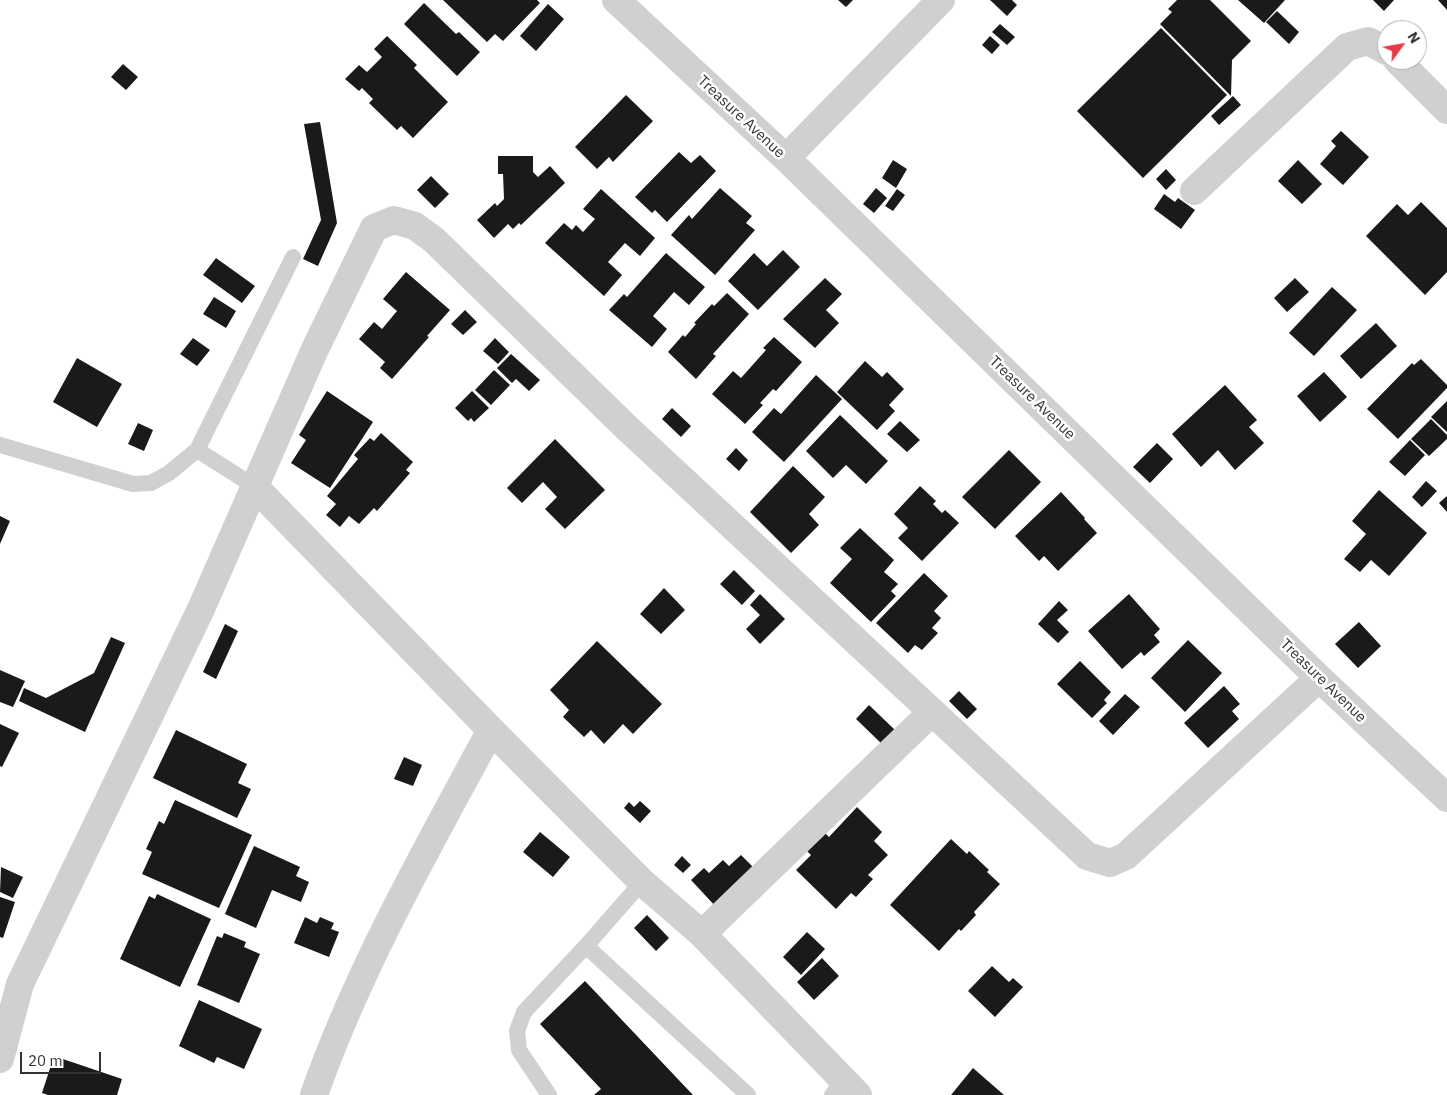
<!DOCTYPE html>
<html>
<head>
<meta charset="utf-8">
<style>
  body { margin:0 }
  #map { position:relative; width:1447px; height:1095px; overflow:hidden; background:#fff; font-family:"IBM Plex Sans",sans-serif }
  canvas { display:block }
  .north { position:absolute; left:1377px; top:20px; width:50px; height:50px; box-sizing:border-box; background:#fff; border:1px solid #adadad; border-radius:50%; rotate:58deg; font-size:14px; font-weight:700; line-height:20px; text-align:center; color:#333 }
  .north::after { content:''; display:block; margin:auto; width:18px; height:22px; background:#e63946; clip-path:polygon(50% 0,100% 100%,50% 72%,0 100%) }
  .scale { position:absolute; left:20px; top:1052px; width:81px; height:22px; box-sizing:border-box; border:2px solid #333; border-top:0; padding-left:6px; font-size:15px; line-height:18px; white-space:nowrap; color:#333; -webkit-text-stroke:4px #fff; paint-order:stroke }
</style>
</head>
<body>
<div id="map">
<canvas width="1447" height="1095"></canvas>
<div class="north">N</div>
<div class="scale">20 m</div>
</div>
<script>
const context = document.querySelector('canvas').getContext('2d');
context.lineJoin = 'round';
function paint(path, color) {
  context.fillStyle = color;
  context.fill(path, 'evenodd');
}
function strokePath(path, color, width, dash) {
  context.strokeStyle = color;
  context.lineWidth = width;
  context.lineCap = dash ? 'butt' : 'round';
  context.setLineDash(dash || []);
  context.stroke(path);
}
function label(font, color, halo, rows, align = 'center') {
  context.font = font + ' "IBM Plex Sans",sans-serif';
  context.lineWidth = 5;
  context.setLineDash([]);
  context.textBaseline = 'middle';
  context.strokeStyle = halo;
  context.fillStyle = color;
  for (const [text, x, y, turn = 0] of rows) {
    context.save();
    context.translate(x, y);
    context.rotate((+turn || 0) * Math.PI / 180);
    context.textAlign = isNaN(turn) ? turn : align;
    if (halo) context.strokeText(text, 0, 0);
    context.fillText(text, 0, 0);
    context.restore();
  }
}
paint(new Path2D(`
  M443 0H537L540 3 503 41 495 34 487 42Z
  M838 0H853L846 7Z
  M990 0H1012L1017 5 1007 16Z
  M1177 0H1210L1251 41 1232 60 1231 96 1160 24 1172 12 1168 9Z
  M1238 0H1285L1264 23Z
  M1373 0H1394L1384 11Z
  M1438 0H1447V10Z
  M424 3 456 34 459 32 480 52 457 76 404 24Z
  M548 4 564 19 536 51 520 36Z
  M1277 11 1299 32 1289 44 1266 22Z
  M1000 24 1015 37 1007 45 992 32Z
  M1161 28 1227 95 1143 178 1077 111Z
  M387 36 417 65 414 68 448 102 413 138 401 126 397 130 369 103 373 99 362 88 359 91 345 79 359 65 367 72 382 57 374 49Z
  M990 36 1000 45 992 54 982 45Z
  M123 64 138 77 126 90 111 77Z
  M626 95 653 121 613 162 609 157 597 169 575 147Z
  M1233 96 1241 105 1219 125 1211 116Z
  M320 122 337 223 318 266 303 259 321 220 304 124Z
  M1341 131 1369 157 1343 185 1320 164 1336 146 1331 141Z
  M679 152 691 163 700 155 716 171 667 222 655 210 652 213 635 197Z
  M498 156H533V172L538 177 550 166 565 183 521 225 519 223 513 229 508 224 494 238 477 220 495 203 497 206 504 199 503 174H498Z
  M893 160 907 169 896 188 882 178Z
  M1298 160 1322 184 1302 204 1278 181Z
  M1166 169 1176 180 1166 190 1156 179Z
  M431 176 449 194 435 208 417 190Z
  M720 188 752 216 746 223 755 230 715 275 671 235 689 215 692 219Z
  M876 188 887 198 874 213 863 204Z
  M601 189 655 238 640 256 625 243 608 262 622 275 604 296 545 243 564 223 572 230 576 225 583 232 595 219 583 209Z
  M897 189 905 195 893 211 885 206Z
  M1164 194 1175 202 1178 198 1195 210 1181 229 1154 209Z
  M1421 202 1447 228V272L1425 295 1366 236 1397 204 1408 215Z
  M783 250 800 267 758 310 728 281 754 253 767 266Z
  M666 253 705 287 689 305 674 292 653 316 667 329 652 347 609 310 624 294 627 297Z
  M216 258 255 286 242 303 203 275Z
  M406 272 450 310 427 336 429 337 392 379 380 368 385 362 359 339 374 322 382 329 397 311 383 299Z
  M825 278 842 294 826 310 839 323 815 348 783 319Z
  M1295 278 1309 292 1287 312 1274 298Z
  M1332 287 1357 310 1314 356 1289 333Z
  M727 293 749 314 713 354 716 356 696 379 668 352 683 335 685 337 696 324 694 323 712 304 714 306Z
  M214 297 236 311 226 328 203 314Z
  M465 310 477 322 463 335 451 324Z
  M1376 323 1397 346 1361 379 1340 356Z
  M774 337 802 362 776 391 773 389 760 403 763 405 745 424 712 394 733 371 741 378 766 350 763 348Z
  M193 338 210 350 197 366 180 354Z
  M495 338 509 352 498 364 483 351Z
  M511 354 540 380 529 391 516 379 512 383 497 368Z
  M77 358 122 384 97 427 53 402Z
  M1421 359 1447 385V388L1398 439 1367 409 1412 363 1414 365Z
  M865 361 882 377 887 372 904 389 889 405 895 411 877 430 837 392Z
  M494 370 510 385 491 405 475 390Z
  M1324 372 1347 397 1320 422 1297 396Z
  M816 375 842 399 784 462 752 432 774 408 781 414Z
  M1225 385 1257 420 1249 427 1264 443 1235 470 1218 450 1201 467 1172 434Z
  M327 391 373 422 330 488 291 463 306 440 299 435Z
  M472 391 489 408 474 422 471 418 468 421 455 408Z
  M1447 401V432L1431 417Z
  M672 408 691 426 681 437 662 419Z
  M840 415 888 461 866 484 846 465 833 478 806 451Z
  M1431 419 1447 435V439L1429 456 1411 439Z
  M900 421 920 440 907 452 887 434Z
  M138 423 153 430 144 451 128 444Z
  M381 433 413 462 406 470 410 473 377 511 374 508 359 524 349 516 340 527 326 515 336 504 327 496 358 459 354 455 370 438 374 441Z
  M555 439 605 490 565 529 545 509 557 497 543 482 522 503 507 488Z
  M1410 440 1425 455 1405 476 1389 462Z
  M1157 443 1173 459 1150 483 1133 467Z
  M736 448 748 460 739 471 726 459Z
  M1009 450 1041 482 995 529 962 497Z
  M793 466 825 497 809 514 819 525 791 553 750 512Z
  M1426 481 1437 491 1422 507 1412 497Z
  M920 486 936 501 933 504 942 513 945 510 959 523 922 561 898 538 908 528 894 514Z
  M1379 490 1427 533 1389 576 1371 560 1360 572 1344 559 1366 534 1352 521Z
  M1061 492 1085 518 1084 519 1097 533 1058 571 1044 556 1039 561 1015 536Z
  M1447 496V512L1439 503Z
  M0 516 10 521 0 544Z
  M860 528 894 560 884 572 898 584 891 591 896 596 871 622 830 583 852 559 840 548Z
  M734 570 755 591 742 605 720 584Z
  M924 573 948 596 934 611 941 618 932 628 938 633 922 650 915 645 908 653 876 623Z
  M664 588 685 610 661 634 640 614Z
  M760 594 785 619 760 644 746 629 760 615 750 605Z
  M1129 594 1160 629 1154 635 1160 642 1144 656 1141 652 1122 669 1088 631Z
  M1059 601 1068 610 1057 620 1069 632 1058 643 1038 624Z
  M1359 622 1381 646 1358 668 1335 644Z
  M225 624 238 631 216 679 203 672Z
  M111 637 125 643 85 732 19 701 24 688 46 698 94 673Z
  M1188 640 1222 673 1185 712 1151 678Z
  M597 641 662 704 633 734 623 724 604 744 591 730 584 737 563 717 569 710 550 690Z
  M1080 661 1111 692 1104 700 1107 703 1092 718 1057 684Z
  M0 670 25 681 13 707 0 702Z
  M1224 686 1240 704 1232 711 1239 719 1208 748 1184 723Z
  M959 691 977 709 967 719 949 701Z
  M1125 694 1140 707 1113 735 1099 721Z
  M869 705 896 731 883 745 856 719Z
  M0 724 19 733 2 767 0 766Z
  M176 730 247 764 238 783 251 789 237 818 153 778Z
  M404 757 422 765 413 786 394 779Z
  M175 800 252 835 219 908 142 874 152 852 146 849 159 821 164 824Z
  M640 801 651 811 640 823 624 808 629 802 634 807Z
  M857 807 882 832 874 841 888 855 868 875 873 879 856 897 851 893 836 909 796 870 811 855 806 850 823 831 829 837Z
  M540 832 570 857 553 877 523 852Z
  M951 839 967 854 969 851 989 870 987 872 1000 884 974 912 976 915 961 931 959 929 939 951 890 905Z
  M254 846 300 867 296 876 309 882 301 902 272 890 256 928 225 914Z
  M741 855 757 871 717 908 691 880 704 868 709 873 723 860 729 866Z
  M682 856 691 865 683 873 674 865Z
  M1 867 23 877 13 898 0 892Z
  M157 894 211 919 180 987 120 959 149 896 155 899Z
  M0 897 15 902 3 938 0 937Z
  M647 915 669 938 656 951 634 928Z
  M305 917 317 923 320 917 334 923 331 929 339 932 329 957 294 943Z
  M807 932 825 949 801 975 783 957Z
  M224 933 246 942 244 947 260 954 239 1003 197 985 217 936 222 938Z
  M822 958 839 976 814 1000 797 982Z
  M992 966 1009 982 1013 978 1023 987 995 1017 968 991Z
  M585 981 693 1095H594L601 1089 540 1024Z
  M199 1000 262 1029 244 1069 217 1057 214 1063 179 1046Z
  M54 1056 122 1079 117 1095H48L42 1093Z
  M973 1068 1004 1095H951Z`), '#1a1a1a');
strokePath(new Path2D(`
  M0 445 133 484 151 483 169 473 197 450 293 257
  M197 450 254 486
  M586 946 748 1095
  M549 1095 519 1050 517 1031 524 1012 586 946 642 882
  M832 1095 843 1081`), '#d0d0d0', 16);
strokePath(new Path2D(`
  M616 0 786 158 1319 678 1447 798
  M1397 60 1447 110
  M786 158 941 0
  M1194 191 1347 47 1368 41 1387 51
  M254 486 491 730 642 882 702 934 858 1095
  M702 934 932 712
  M0 1059 20 984 201 609 315 349 374 228 394 220 415 226 434 240 626 427 1087 856 1110 863 1126 856 1319 678
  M314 1095C359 967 427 849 491 730`), '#d0d0d0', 28);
label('15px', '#333', '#fff', [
  ["Treasure Avenue",741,117,43],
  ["Treasure Avenue",1032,398,44],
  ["Treasure Avenue",1323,681,44]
]);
</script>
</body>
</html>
